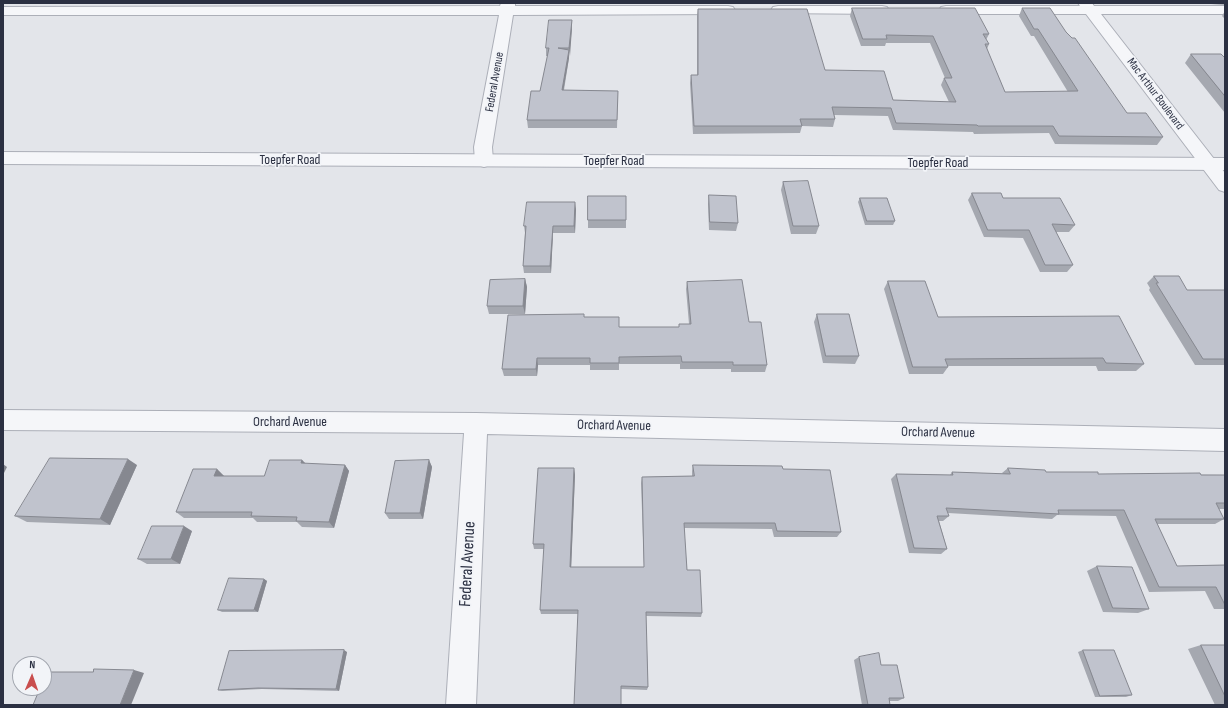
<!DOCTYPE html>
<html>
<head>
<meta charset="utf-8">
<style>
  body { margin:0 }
  #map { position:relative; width:1228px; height:708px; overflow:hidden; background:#e3e5ea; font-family:"Sofia Sans Condensed",sans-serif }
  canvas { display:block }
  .frame { position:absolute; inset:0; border:4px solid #2b3042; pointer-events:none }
  .north { position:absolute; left:12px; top:656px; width:40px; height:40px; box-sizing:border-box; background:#f2f4f8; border:1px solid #a2a6af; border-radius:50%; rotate:2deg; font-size:11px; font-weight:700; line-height:16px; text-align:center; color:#2b3042 }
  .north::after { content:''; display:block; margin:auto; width:14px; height:18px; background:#c94e4e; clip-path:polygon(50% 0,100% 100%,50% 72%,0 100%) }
</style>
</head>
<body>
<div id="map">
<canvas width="1228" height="708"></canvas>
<div class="frame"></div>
<div class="north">N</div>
</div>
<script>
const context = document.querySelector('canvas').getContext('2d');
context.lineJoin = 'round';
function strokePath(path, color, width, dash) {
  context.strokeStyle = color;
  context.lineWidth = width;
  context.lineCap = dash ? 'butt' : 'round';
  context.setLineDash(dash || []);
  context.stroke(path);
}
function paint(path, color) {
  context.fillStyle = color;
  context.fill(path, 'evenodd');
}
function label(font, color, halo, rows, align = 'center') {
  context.font = font + ' "Sofia Sans Condensed",sans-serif';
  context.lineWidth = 3.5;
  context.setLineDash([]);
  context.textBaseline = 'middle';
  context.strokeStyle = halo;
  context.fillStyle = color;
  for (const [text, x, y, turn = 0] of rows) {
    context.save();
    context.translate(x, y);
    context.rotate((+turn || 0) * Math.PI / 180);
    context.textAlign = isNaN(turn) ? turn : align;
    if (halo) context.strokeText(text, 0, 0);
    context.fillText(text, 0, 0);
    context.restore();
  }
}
const minor = new Path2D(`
  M501 3H515V6H728L733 7 735 10 733 13 728 14 513 15 492 147 493 161 490 165 484 167 478 165 475 161 474 147 499 15H3V7L500 6Z
  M1078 3H1092L1094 6H1225V14H1101L1225 173V192L1219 190 1086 14H946L941 13 939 10 941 7 946 6H1080Z
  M778 6H882L887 7 889 10 887 13 882 14 773 13 771 10 773 7Z
  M3 410 476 413 1225 429V451L487 434 476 705H446L464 433 3 430Z`);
const tertiary = new Path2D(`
  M3 152 1225 158V170L3 164Z`);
strokePath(minor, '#acafb8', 2);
strokePath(tertiary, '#acafb8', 2);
paint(minor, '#f5f6f9');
paint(tertiary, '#f5f6f9');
paint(new Path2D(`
  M697 3H803L802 4H697Z
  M845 3H966V4H846Z
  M1011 3H1039V4H1012Z
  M1210 3H1225V5L1211 4Z
  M852 8 989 34 986 40 989 44 987 49 1005 92H1068L1034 36H1031L1019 16 1022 8 1066 32 1127 113 1163 137 1157 145 1055 144 1049 133 974 134 973 132 893 130 888 116 834 115 835 119 833 127 802 126 800 133 693 134 690 83 691 75H697V16L698 9 825 70 893 100 949 102 941 85 944 78H945L930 43H886L885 46H861L850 16Z
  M1225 11V19L1222 16Z
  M572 20V28L569 58 564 90 618 91 617 128H528L527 120 540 91 548 56H546V48Z
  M1191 54 1225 58V113L1185 63Z
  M783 182 819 226 816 234H791L781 190Z
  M972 193 1075 225 1069 232H1056L1073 265 1067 272H1040L1023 238 984 237 968 200Z
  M709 195 738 223 736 231 709 230 708 204Z
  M860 198 895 221 893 225H865L858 202Z
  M576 209 575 233H553L551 273H524L523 266 525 233 524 226Z
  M588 220H626V228H588Z
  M1154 276 1187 290H1225V365H1195L1149 290 1150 288 1147 283Z
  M525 279 527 287 525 314H489L487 306Z
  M888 281 938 317 1144 364 1136 371H1098L1096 366H947L948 367 943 374H909L884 289Z
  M687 282 749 322 767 365 765 372H731V369H680V364H619V370H590V365H538L537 376H504L502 369 584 317 619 327H679V324H689L686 289Z
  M817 314 859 356 855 364 823 363 814 322Z
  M302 460 306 464 345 465 349 471 334 528 302 527 297 522H257L253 518H184L176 512 217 469 224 476H264Z
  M429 460 432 467 423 519H389L385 513Z
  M137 465 110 525 27 522 15 516Z
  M693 465 783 469 841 532 837 537H774L772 529 684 528 687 570 702 613 701 617 646 616 648 687 647 690 621 689 578 614H541L540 610 544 549H534L533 544 574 468 575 475 571 567H644L641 483 642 477 692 476V471Z
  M1008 468 1046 472 1098 474 1225 475V509H1219L1224 519 1215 524H1157L1177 566 1225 565V609H1214L1205 591 1149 592 1116 516 1057 515 1052 519 948 513 949 516 943 521H939L947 549 941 554 909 553 891 479 896 474 950 475 952 472 1003 474 1002 473Z
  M192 531 180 564H147L138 559Z
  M1097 566 1149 609 1138 613 1103 612 1087 571Z
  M264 579 267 581 258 612H222L218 610Z
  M1201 645H1225V705H1215L1188 649Z
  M1083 650 1132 695 1126 697H1095L1078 652Z
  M347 652 339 691 262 689 222 691 218 690Z
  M859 657 881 665 904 698 898 701H889L890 705H862L854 660Z`), '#a5a8b0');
paint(new Path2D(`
  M572 20V28L570 56 569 48Z
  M569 50V58L562 98V90Z
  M575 202 576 209 575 233 574 226Z
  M553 226V233L551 273 550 266Z
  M525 279 527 287 525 314 523 306Z
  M537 358 538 365 537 376 536 369Z
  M128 459 137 465 110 525 100 519Z
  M302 460 308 466 301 463Z
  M429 460 432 467 423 519 420 513Z
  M3 464 7 467 3 475Z
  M345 465 349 471 334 528 329 522Z
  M574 468 575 475 571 572 570 567Z
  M217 469 224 476 222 482 214 476Z
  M184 526 192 531 180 564 171 559Z
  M264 579 267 581 258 612 254 610Z
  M344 650 347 652 339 691 336 689Z
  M134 670 144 673 131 705H120Z`), '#868890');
const building = new Path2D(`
  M852 8H975L989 34H983L989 44H985L1005 92 1078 91 1038 29H1034L1022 8H1050L1066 32 1072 38H1075L1084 51 1127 113H1146L1163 137 1059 136 1053 126H978L977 125 896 123 891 108 832 107 835 119H800L802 126H694L691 75H698V9H807L825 70 884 71 893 100 956 102 944 78H952L933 36 886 35 887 39H863Z
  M549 20H572L569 48H558L569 50 562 90 618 91 617 120H527L531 91H540L549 48H546Z
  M1191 54H1221L1225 58V96Z
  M808 181 819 226H793L783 182Z
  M972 193H1001L1003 198H1060L1075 225 1052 224 1073 265H1045L1029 230H988Z
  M709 195 736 196 738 223 710 222Z
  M588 196H626V220H588Z
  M860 198H887L895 221H867Z
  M527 202H575L574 226H553L550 266H523L526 226H524Z
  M1154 276H1179L1187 290H1225V359H1203L1156 283H1158Z
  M525 279 523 306H487L490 280Z
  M742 280 749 322H761L767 365H733V362H682L681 356 619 357V363H590V358H537L536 369H502L508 315 584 314V317H619V327H679V324H691L687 282Z
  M888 281H925L938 317 1119 316 1144 364 1106 363 1103 358 945 359 948 367H913Z
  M817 314H849L859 356H826Z
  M50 458 128 459 100 519 15 516Z
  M270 460H302L301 463 345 465 329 522 296 521 297 517 251 516 252 512H176L193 469H217L214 476H264Z
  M429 460 420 513H385L395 461Z
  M693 465 782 466 783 469 830 470 841 532 777 531 775 523H684L687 570H700L702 613 646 612 648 687 621 686V705H574L578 610H540L544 544H533L538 468H574L570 567H644L642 477 694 476Z
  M1008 468 1045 470 1046 472H1098V474L1200 473 1201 475H1225V503H1216L1224 519H1155L1177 566 1225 565V605L1216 587H1159L1124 510H1058L1059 514 946 508 949 516H937L947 549 914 548 896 474 953 475 952 472 1010 474Z
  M152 526H184L171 559H138Z
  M1097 566 1132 567 1149 609 1113 608Z
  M229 578 264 579 254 610H218Z
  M1201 645H1225V696Z
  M344 650 336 689 258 688 218 690 229 651Z
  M1083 650H1114L1132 695 1100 696Z
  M879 653 881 665H897L904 698H889L890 705H868L859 657Z
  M94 669 134 670 120 705H33L40 688H44V680L48 672H93Z`);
paint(building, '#c0c3cd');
strokePath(building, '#868890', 1);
label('12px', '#2b3042', '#f2f4f8', [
  ["Federal Avenue",495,82,-80],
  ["Mac Arthur Boulevard",1155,94,53]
]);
label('14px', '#2b3042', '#f2f4f8', [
  ["Toepfer Road",290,160],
  ["Toepfer Road",614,161],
  ["Toepfer Road",938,163],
  ["Orchard Avenue",290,422],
  ["Orchard Avenue",614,426,1],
  ["Orchard Avenue",938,433,1]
]);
label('17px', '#2b3042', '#f2f4f8', [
  ["Federal Avenue",468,564,-87]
]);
</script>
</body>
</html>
